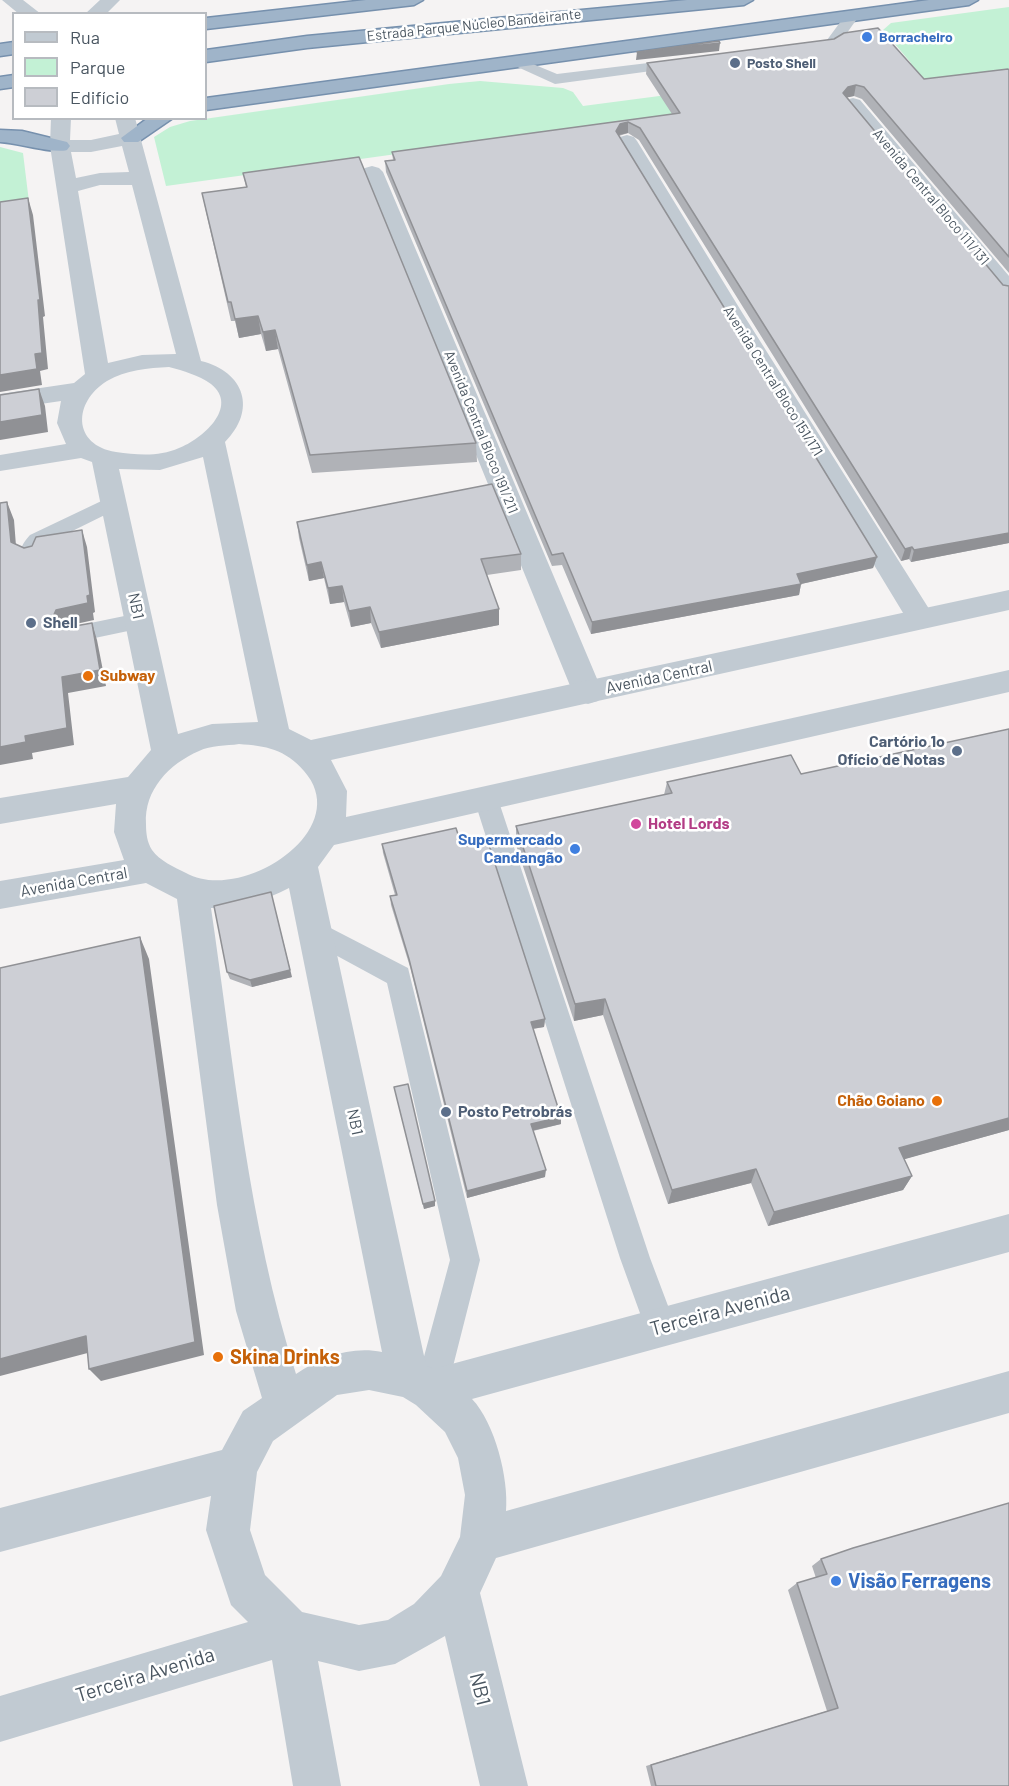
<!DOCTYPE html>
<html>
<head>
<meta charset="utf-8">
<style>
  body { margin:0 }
  #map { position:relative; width:1009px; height:1786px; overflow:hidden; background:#f5f3f3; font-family:Barlow,sans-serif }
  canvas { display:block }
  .legend { position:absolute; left:12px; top:12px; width:195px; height:108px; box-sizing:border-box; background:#fff; border:2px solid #b7bbc0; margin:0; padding:8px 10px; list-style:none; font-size:18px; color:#4a5661 }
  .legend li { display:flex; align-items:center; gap:12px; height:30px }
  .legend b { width:30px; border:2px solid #b7bbc0 }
</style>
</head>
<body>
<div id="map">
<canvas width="1009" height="1786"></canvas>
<ul class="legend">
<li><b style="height:8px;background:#c1cad2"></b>Rua</li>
<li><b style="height:16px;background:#c3f1d5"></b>Parque</li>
<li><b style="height:16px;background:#cdcfd5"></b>Edifício</li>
</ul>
</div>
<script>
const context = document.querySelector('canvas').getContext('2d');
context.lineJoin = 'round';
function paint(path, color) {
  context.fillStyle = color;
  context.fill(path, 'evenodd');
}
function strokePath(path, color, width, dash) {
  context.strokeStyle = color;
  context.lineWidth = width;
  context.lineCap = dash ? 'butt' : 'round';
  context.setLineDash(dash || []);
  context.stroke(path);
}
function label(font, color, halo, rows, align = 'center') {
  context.font = font + ' Barlow,sans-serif';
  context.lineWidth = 5;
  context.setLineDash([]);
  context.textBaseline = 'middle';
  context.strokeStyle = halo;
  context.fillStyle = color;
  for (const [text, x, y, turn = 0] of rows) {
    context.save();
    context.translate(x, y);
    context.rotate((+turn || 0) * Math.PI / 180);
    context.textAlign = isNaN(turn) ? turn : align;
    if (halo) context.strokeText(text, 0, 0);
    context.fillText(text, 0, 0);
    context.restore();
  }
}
paint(new Path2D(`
  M1009 7V69L166 186 154 137 170 127 190 121 449 84 480 81 563 88 573 92 583 106 911 63 883 30 891 23Z
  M0 147 23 153 29 202 0 206Z`), '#c3f1d5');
const trunk = new Path2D(`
  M366 0H423L414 5 206 29V18Z
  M687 0H753L744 5 307 48 206 62V50L307 36Z
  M929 0H978L969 5 206 110V98Z
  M14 42V54L0 56V44Z
  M14 75V87L0 89V77Z
  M148 118H173L138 142H124L121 138Z
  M0 130 22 131 67 142 70 146 67 150C53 154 19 143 0 142Z`);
strokePath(trunk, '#7690ad', 3);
paint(new Path2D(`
  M852 12 859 16 837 47 802 50 800 47 802 44 827 40 847 13Z
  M516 57 557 74 681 59 688 63 681 67 555 84 511 64 509 61 511 58Z
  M114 495 121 497 124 502 121 507 44 545 38 561 31 563 24 561C17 551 23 543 30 535Z
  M139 613 147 615 150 621 147 627 71 643 63 641 60 635 63 629 71 627Z
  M486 789 495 792 498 799 650 1258 676 1327 671 1338 660 1343 649 1338 620 1258 474 799 477 792Z
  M315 920 408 968 480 1260 447 1390 442 1401 431 1406 420 1401 415 1390 450 1260 387 983 306 939 302 931 306 923Z`), '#c1cad2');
paint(new Path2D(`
  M853 98 860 100 1009 276V297L1001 295 846 108 843 104 846 100Z
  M627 135 634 137 637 141 743 314 931 612 935 619 931 626 921 629 911 626 617 141 620 137Z
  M372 166 379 168 383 172 603 693 598 701 588 704 578 701 573 693 361 172 365 168Z`), '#c1cad2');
paint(new Path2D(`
  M2 0H23L41 14H19Z
  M100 0H120L106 14H85Z
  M51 118H71L70 140H91L119 134 115 118H135L201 361C245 372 257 410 225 442L289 729 311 740 1009 590V610L331 760 347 791 346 817 1009 670V692L334 845 318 867 426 1365 433 1369 1009 1214V1252L472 1399C495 1423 509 1479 506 1511L1009 1371V1413L496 1558 480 1593 528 1786H480L445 1636 395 1664 359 1671 318 1661 341 1786H293L272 1660 0 1742V1696L248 1622 231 1605 206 1530 211 1496 0 1552V1508L222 1450 243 1411 262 1398 236 1311 217 1205 177 899 146 883 0 909V881L124 860 114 832 116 804 0 824V798L128 777 151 750 92 462 81 458 0 471V455L66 444 57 423 61 401 0 410V394L74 383 85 374 50 146ZM122 146 129 172 100 173 76 178 71 152H91ZM100 185H132L176 354 142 355 108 363 78 191ZM169 367C184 371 198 375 211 384 240 407 201 440 179 448 159 457 137 455 116 452 72 445 73 402 107 381 126 370 148 368 169 367ZM203 457 258 722 212 724 178 734 119 469 160 470ZM239 744C266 746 285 749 304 771 356 830 241 904 186 873 174 867 160 861 152 850 147 842 146 833 146 824 144 790 169 764 199 751 211 745 226 746 239 744ZM289 888 382 1352C351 1346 321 1357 296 1374 248 1224 234 1064 211 908 238 908 265 901 289 888ZM369 1390 403 1397 416 1405 445 1432 458 1458 465 1495 460 1537 441 1576 414 1604 388 1620 359 1625 302 1612 265 1575 250 1530 257 1472 273 1441 337 1395Z`), '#c1cad2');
paint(trunk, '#9fb4c9');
paint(new Path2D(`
  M647 63 924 79 1009 70V273L862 99 854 96 847 97 1003 285 1009 286V543L911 562 909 559 901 561 639 140 628 133 619 136 877 557 873 568 801 584 799 595 591 634 562 565 552 566 386 172 385 161 393 160 392 152 672 114 646 74Z
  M243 173 476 443 477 462 312 473 278 349 266 351 261 334 239 338 235 321H231L206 212 202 193 246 187Z
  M297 522 521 554V570L487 575 499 625 381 648 371 623 351 627 344 602 330 604 324 578 309 581 299 538Z
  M1009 729V1130L904 1159 912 1176 903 1190 768 1226 751 1183 668 1204 603 1015 574 1021 516 845V826L664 795 667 782 801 774Z
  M382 844 462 847 545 1019 544 1027 533 1029 561 1117V1124L533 1131 545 1177 467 1198 410 967 391 905 390 896 395 895 383 853Z
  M227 972 292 977 252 987 230 979Z
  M394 1087 435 1201V1206L424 1209Z
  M821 1559 1009 1786H651L646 1766 827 1711 788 1590 797 1583 816 1578 812 1566Z`), '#b0b2b7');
paint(new Path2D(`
  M720 43 719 51 636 60 637 52Z
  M856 85 854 96 845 98 843 93 848 87Z
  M628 122V133L619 135 615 142 616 131 620 124Z
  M28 198 33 215 45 316 43 317 48 369 40 371 42 385 0 392V375L35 354Z
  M258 316 261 334 239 338 235 319Z
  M275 330 278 349 266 351 263 332Z
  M39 389 45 406 48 432 0 440V422Z
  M7 502 14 520 17 559 11 542Z
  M82 530 87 547 95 612 93 613 94 620 62 627 58 636 52 619 56 610 87 596Z
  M1009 533V543L911 562 914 550Z
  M912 547 909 559 901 561 905 549Z
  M877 557 873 568 801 584 799 595 591 634 592 622 797 574Z
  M321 562 324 578 309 581 307 565Z
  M342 586 344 602 330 604 328 588Z
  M370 607 371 623 351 627 349 611Z
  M499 609V625L381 648 379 632Z
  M92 623 97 640 106 686 68 693 74 745 32 753 33 759 0 765V747L25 736 62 677Z
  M271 892 292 977 252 987 250 980Z
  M140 937 149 959 204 1355 101 1381 89 1369Z
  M605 999 603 1015 574 1021 575 1004Z
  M545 1019 544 1027 531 1029V1022Z
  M561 1117V1124L531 1131V1124Z
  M1009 1118V1130L891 1163 899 1148Z
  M756 1169 751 1183 668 1204 672 1190Z
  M546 1170 545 1177 467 1198V1191Z
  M912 1176 903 1190 768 1226 774 1212Z
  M435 1201V1206L424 1209 423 1204Z
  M86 1336 99 1350 0 1376V1359Z`), '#909195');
const building = new Path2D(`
  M878 28 924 79 1008 69 1009 70V257L864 87 856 85 848 87 843 93 1003 285 1009 286V533L914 550 912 547 905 549 640 128 628 122 620 124 616 131 877 557 797 574 801 584 592 622 563 553 552 555 385 161 395 160 392 152 680 113 647 63 834 39 844 33Z
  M719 41 720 43 637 52Z
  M359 157 476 443 310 455 275 330 263 332 258 316 235 319 231 302H228L202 193 247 187 243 173Z
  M28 198 40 300H38L42 353 35 354 37 369 0 375V202Z
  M39 389 42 415 0 422V395Z
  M492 484 521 554 481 559 499 609 379 632 370 607 349 611 342 586 328 588 321 562 307 565 297 522Z
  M7 502 11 542 24 548 32 546 36 537 82 530 90 595 87 596 88 603 56 610 52 619 56 626 64 628 92 623 100 670 62 677 67 728 25 736 26 742 0 747V503Z
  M1009 729V1118L899 1148 912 1176 774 1212 756 1169 672 1190 605 999 575 1004 516 826 672 793 667 782 791 755 801 774Z
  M456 828 462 847 488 842 545 1019 531 1022 561 1117 531 1124 546 1170 467 1191 409 959 390 896 397 895 382 844Z
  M271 892 290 970 250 980 227 972 214 906Z
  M140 937 195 1342 89 1369 86 1336 0 1359V968Z
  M408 1084 435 1201 423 1204 394 1087Z
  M1009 1503V1786H656L651 1765 838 1708 797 1583 827 1574 821 1559 853 1548Z`);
paint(building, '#cdcfd5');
strokePath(building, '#909195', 1.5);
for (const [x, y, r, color] of [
  [867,37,6,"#3f7fe0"],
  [735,63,6,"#5c6f8a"],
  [31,623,6,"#5c6f8a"],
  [88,676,6,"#e8710a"],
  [957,751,6,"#5c6f8a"],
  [636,824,6,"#d1479c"],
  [575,849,6,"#3f7fe0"],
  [937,1101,6,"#e8710a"],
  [446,1112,6,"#5c6f8a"],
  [218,1357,6,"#e8710a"],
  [836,1581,6,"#3f7fe0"]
]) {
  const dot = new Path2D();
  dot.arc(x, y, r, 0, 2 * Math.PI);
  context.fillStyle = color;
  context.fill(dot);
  strokePath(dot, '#fff', 2);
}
label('14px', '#4a5661', '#fff', [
  ["Estrada Parque Núcleo Bandeirante",474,25,-6],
  ["Avenida Central Bloco 111/131",931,197,50],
  ["Avenida Central Bloco 151/171",773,381,58],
  ["Avenida Central Bloco 191/211",481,432,68]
]);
label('bold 14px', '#366cbe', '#fff', [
  ["Borracheiro",879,37]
], 'left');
label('bold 14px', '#4e5e75', '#fff', [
  ["Posto Shell",747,63]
], 'left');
label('16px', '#4a5661', '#fff', [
  ["NB1",136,606,78],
  ["Avenida Central",659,677,-12],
  ["Avenida Central",74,882,-10],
  ["NB1",355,1122,78]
]);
label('bold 16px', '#4e5e75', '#fff', [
  ["Shell",43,623],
  ["Cartório 1o",945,742,"right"],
  ["Ofício de Notas",945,760,"right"],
  ["Posto Petrobrás",458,1112]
], 'left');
label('bold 16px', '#c56008', '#fff', [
  ["Subway",100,676],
  ["Chão Goiano",925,1101,"right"]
], 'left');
label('bold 16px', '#b23c85', '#fff', [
  ["Hotel Lords",648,824]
], 'left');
label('bold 16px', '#366cbe', '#fff', [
  ["Supermercado",563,840],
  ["Candangão",563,858]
], 'right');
label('20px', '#4a5661', '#fff', [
  ["Terceira Avenida",720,1311,-15],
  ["Terceira Avenida",145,1675,-17],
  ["NB1",480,1689,76]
]);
label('bold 20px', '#c56008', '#fff', [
  ["Skina Drinks",230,1357]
], 'left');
label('bold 20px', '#366cbe', '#fff', [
  ["Visão Ferragens",848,1581]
], 'left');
</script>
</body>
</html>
